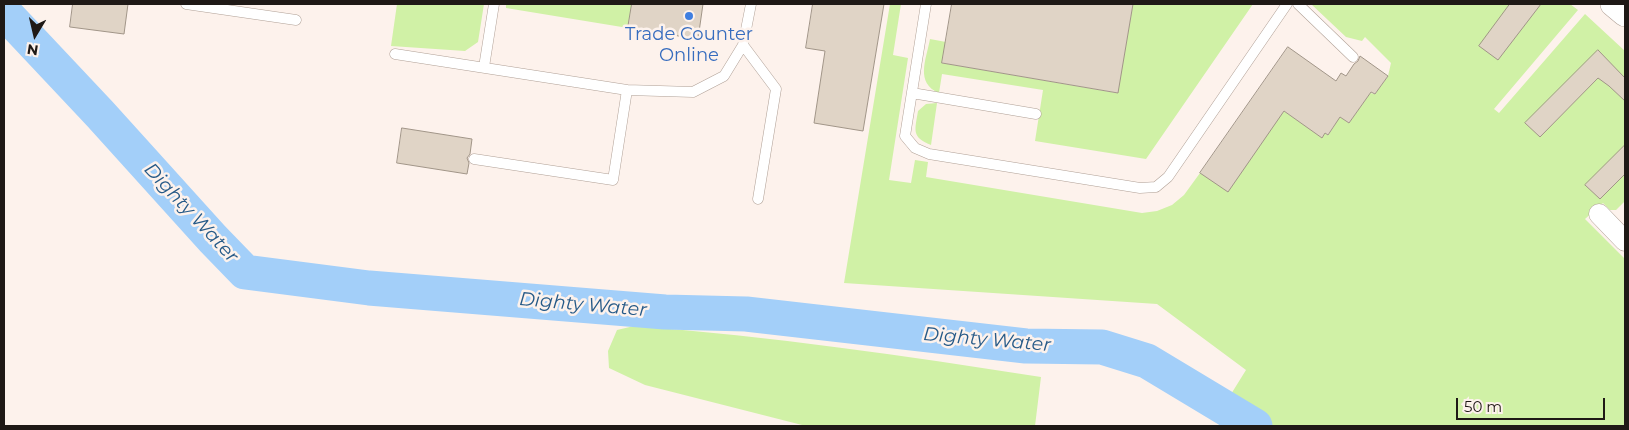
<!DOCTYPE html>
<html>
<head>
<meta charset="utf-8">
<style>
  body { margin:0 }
  #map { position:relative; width:1629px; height:430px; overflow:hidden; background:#fdf2ec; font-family:Montserrat,sans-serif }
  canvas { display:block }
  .frame { position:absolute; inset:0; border:5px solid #1f1916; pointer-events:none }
  .north { position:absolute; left:10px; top:10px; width:50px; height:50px; -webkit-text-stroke:4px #fdf2ec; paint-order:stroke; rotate:189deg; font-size:14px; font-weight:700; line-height:20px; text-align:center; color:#1f1916 }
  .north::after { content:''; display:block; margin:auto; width:18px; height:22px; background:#1f1916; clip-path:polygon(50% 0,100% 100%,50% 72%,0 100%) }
  .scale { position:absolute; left:1456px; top:398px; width:149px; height:22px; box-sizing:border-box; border:2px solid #1f1916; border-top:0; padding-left:6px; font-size:15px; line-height:18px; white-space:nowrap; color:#1f1916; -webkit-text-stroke:4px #fdf2ec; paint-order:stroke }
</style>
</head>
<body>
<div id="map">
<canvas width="1629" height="430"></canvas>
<div class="frame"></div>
<div class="north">N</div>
<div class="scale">50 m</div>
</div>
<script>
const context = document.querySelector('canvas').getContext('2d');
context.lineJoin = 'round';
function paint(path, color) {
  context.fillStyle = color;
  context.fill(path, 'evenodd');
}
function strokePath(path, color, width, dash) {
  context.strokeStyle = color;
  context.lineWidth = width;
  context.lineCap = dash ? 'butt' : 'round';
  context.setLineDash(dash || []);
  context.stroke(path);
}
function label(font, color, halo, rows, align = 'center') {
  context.font = font + ' Montserrat,sans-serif';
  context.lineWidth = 5;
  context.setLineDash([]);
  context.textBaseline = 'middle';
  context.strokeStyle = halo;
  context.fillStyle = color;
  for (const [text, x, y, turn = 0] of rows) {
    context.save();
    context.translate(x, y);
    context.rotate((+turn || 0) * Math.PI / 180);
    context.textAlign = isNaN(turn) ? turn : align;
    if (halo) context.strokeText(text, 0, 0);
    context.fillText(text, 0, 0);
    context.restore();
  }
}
paint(new Path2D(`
  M397 4H484L478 42 465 51 391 46Z
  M506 4H632L628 28 506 8Z
  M890 4H901L893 55 908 58 889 180 911 183 915 160 928 162 926 177 1142 213 1157 211 1172 205 1184 195 1200 173 1284 111 1322 137 1325 133 1328 135 1335 125 1320 103 1349 123 1370 93 1375 94 1388 76 1391 63 1365 37 1362 41 1346 37 1311 4H1570L1578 10 1494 109 1499 113 1585 14 1625 51V201L1616 210H1610L1603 203 1585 219 1625 259V426H1255L1223 407 1246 370 1157 304 844 283Z
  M1133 4H1253L1146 159 1035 141 1043 90 942 74 939 93C915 83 926 60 930 39L946 42 942 63 1117 93Z
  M937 103 931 145C911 137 915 130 918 111L926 104Z
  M634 326C771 336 906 356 1041 377L1035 426H806L645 385 609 368 608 351 617 330Z`), '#d0f1a6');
strokePath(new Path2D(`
  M4 12 100 114 213 239 245 272 369 288 665 312 746 314 1026 346 1102 347 1147 361 1255 426`), '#a3cff9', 35);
const building = new Path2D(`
  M73 4H128L124 34 70 27Z
  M632 4H703L698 39 628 28Z
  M813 4H884L863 131 814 123 825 51 806 48Z
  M952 4H1133L1118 93 942 63Z
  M1510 4H1541L1498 60 1479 46Z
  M1288 47 1336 81 1341 73 1346 76 1354 64 1358 61 1360 56 1388 76 1375 94 1371 92 1349 123 1340 117 1328 135 1325 133 1322 138 1284 111 1228 192 1200 173Z
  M1598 50 1625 78V101L1609 86 1598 78 1540 137 1525 123Z
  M402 128 472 139 470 154 467 158 469 163 467 174 397 163Z
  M1625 145V174L1600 199 1585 185Z`);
paint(building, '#e0d4c6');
strokePath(building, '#a19588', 1);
const service = new Path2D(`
  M186 4 296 20
  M926 4 905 136 915 148 929 154 1140 188 1156 187 1168 177 1287 4
  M1298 4 1353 57
  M743 45 776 89 758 199
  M395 54 627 90 693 92 724 76 743 45 751 4
  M484 67 494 4
  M912 93 1036 114
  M474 159 613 180 627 90`);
const minor = new Path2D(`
  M1599 214 1625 241`);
const tertiary = new Path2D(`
  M1613 4 1625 14`);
strokePath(service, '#b0a096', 11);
strokePath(minor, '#b0a096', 21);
strokePath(tertiary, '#b0a096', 26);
strokePath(service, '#fff', 10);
strokePath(minor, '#fff', 20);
strokePath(tertiary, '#fff', 25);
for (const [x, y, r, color] of [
  [689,16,5,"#3f7fe0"]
]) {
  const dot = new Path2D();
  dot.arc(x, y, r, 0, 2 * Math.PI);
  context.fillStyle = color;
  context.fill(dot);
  strokePath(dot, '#fdf2ec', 2);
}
label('18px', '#366cbe', '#fdf2ec', [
  ["Trade Counter",689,35],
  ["Online",689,56]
]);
label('italic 19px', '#265a88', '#fdf2ec', [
  ["Dighty Water",191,213,47],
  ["Dighty Water",583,305,5],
  ["Dighty Water",987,340,5]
]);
</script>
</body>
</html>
